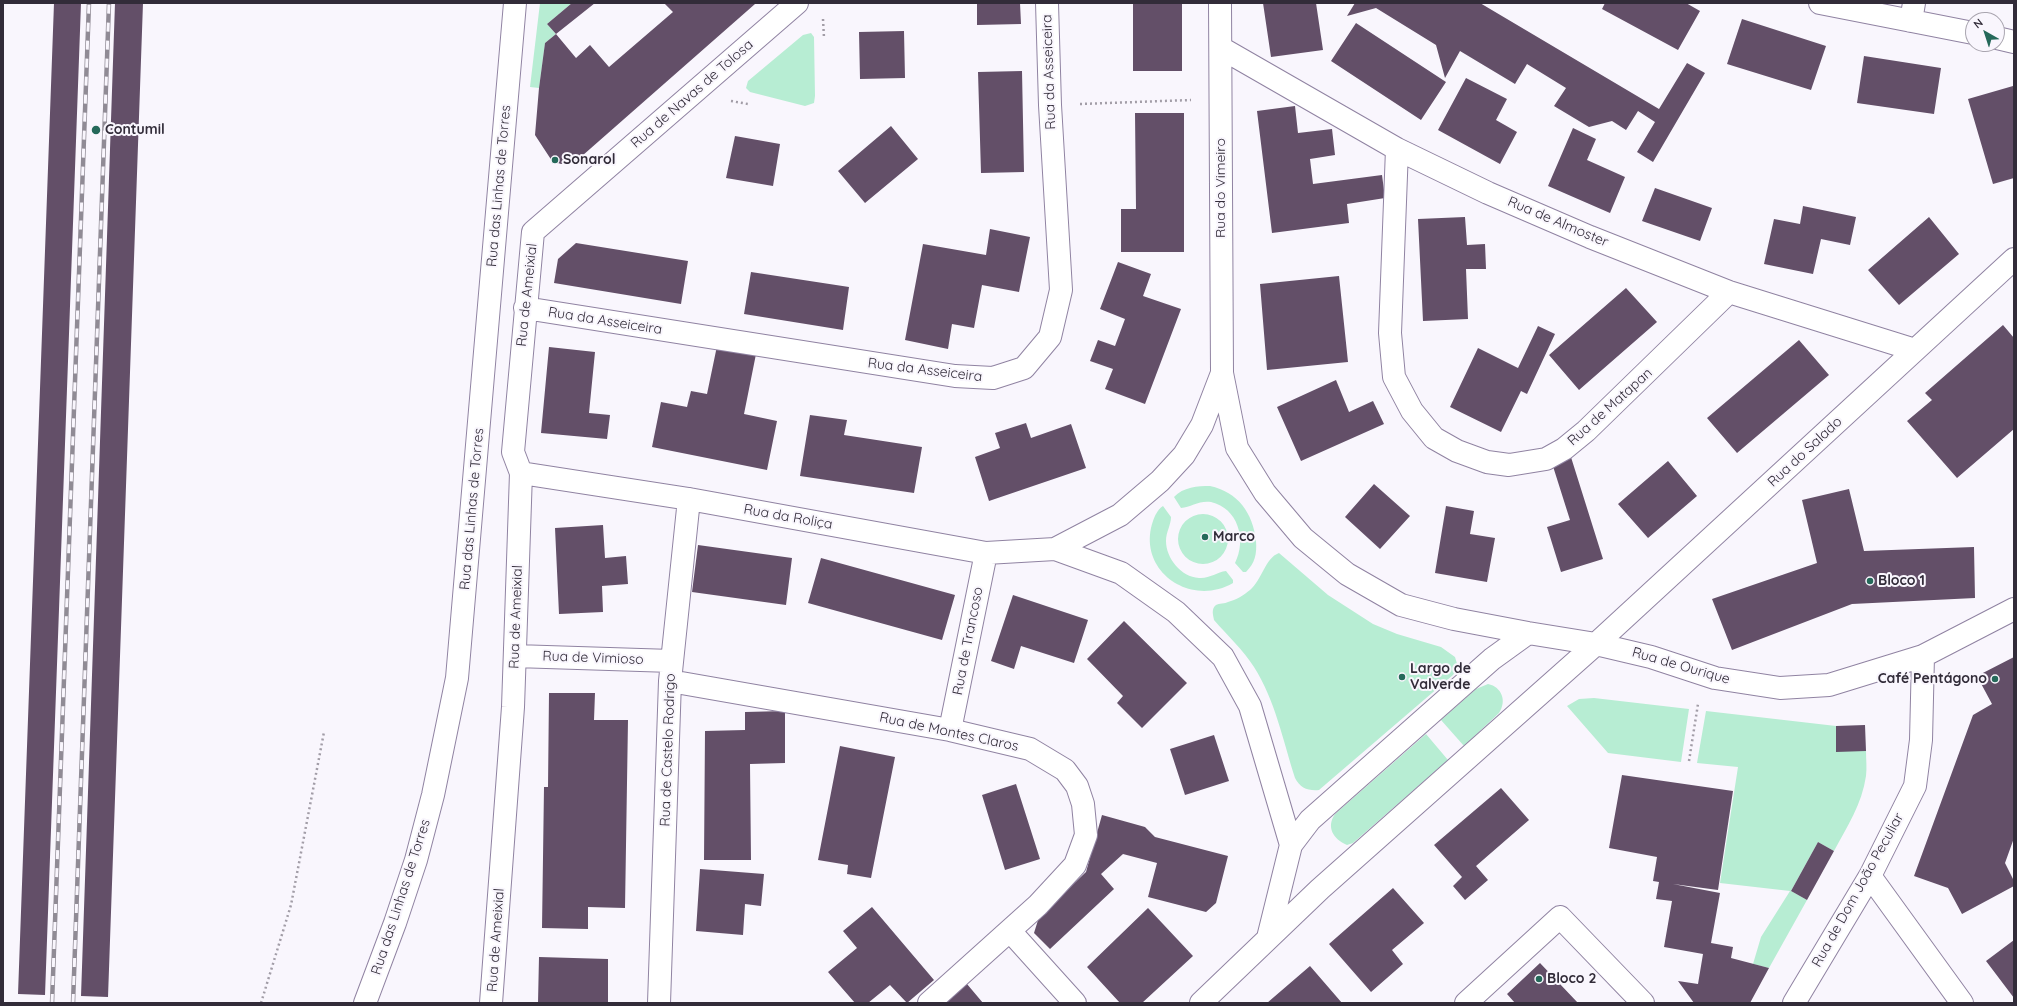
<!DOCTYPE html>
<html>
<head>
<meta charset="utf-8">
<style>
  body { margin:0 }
  #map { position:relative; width:2017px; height:1006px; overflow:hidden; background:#f9f6fd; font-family:Quicksand,sans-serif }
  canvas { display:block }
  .frame { position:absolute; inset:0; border:4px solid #322c39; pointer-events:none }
  .north { position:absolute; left:1965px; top:12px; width:40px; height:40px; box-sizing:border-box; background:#f9f6fd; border:1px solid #a9a5af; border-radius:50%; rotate:321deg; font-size:11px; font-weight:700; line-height:16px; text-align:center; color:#322c39 }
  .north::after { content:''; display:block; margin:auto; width:14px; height:18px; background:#25695a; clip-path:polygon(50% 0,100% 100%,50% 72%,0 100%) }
</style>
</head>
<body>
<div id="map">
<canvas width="2017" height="1006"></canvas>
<div class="frame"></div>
<div class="north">N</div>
</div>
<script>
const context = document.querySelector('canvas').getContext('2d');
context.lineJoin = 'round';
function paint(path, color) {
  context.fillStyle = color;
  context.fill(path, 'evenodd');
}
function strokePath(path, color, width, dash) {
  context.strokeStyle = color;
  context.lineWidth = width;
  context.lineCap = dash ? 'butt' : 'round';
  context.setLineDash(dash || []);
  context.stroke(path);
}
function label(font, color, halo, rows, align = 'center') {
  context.font = font + ' Quicksand,sans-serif';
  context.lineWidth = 4;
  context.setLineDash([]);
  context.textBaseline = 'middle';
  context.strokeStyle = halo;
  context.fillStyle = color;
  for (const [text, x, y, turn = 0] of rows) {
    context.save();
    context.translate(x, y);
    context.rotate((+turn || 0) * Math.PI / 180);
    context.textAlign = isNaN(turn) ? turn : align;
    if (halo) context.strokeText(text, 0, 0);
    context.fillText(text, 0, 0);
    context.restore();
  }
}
paint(new Path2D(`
  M540 3H572L547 24 556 34 545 43 539 88 530 87Z
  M811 33 814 37 815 96 814 103 805 106 750 92 746 88 748 81 803 35Z
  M1210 486C1238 492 1253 513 1256 541 1257 554 1255 563 1246 572H1243L1235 563C1247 540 1238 508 1211 502 1200 500 1191 507 1181 508L1174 497C1183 487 1198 486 1210 486Z
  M1163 506 1171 517C1171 525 1166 532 1166 541 1166 558 1181 577 1199 578 1209 579 1217 572 1226 571L1233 580V583C1190 608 1136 570 1153 521 1155 516 1157 510 1163 506Z
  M1178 539a25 25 0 1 1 50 0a25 25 0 1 1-50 0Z
  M1279 553 1328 595 1373 624 1397 634 1441 647 1455 657 1458 667 1453 675 1319 790C1308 791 1300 788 1295 778 1283 740 1275 700 1254 667 1243 650 1227 635 1214 620 1213 615 1211 609 1216 605 1219 603 1225 604 1228 602 1236 600 1244 595 1250 590 1262 580 1265 558 1279 553Z
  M1488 684C1502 687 1507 701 1499 713L1464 746 1441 720 1476 689Z
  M1594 698 1689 709 1681 762 1608 753 1567 706 1579 699Z
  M1706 711 1836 726 1837 751H1866C1866 759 1867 768 1866 776 1862 804 1847 827 1834 851L1818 842 1791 891 1807 900 1769 968 1753 964 1761 937 1790 891 1720 883 1738 767 1697 763Z
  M1426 734 1448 760 1353 843 1347 845C1333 839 1326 827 1335 814Z`), '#b7edd3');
paint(new Path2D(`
  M54 3H81L45 995 18 994Z
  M115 3H143L108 997 81 996Z
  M572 3H595L556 34 547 24Z
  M664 3 755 4 574 163 561 164 552 161 535 135 539 88 545 43 556 34 576 58 590 45 609 67 673 12Z
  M977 3H1020L1021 24 977 25Z
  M1133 3H1182V71H1133Z
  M1263 3H1316L1323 50 1271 57Z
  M1355 3H1480L1659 109 1687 63 1705 73 1653 162 1637 152 1655 122 1638 111 1626 130 1612 121 1589 127 1554 106 1566 88 1527 64 1515 84 1460 51 1445 78 1436 45 1376 8 1347 16Z
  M1605 3H1686L1700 11 1678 50 1602 9Z
  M1742 19 1826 46 1811 90 1727 64Z
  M1356 23 1446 82 1421 120 1331 61Z
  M904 31 905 78 860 79 859 32Z
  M1864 56 1941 68 1934 114 1857 103Z
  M1022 71 1024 172 981 173 978 72Z
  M1466 78 1507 99 1496 120 1517 132 1500 164 1438 130Z
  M2013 86 2014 178 1993 184 1968 99Z
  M1295 106 1298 133 1332 129 1335 155 1310 159 1313 184 1382 175 1385 198 1347 204 1349 223 1272 233 1257 111Z
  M1135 113H1184V252H1121V209H1136Z
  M891 126 918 159 865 203 838 171Z
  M1573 128 1596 139 1587 160 1625 177 1610 213 1548 186Z
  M735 136 780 144 773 186 726 178Z
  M1655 188 1712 208 1700 241 1642 221Z
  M1803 206 1856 217 1850 245 1821 239 1813 274 1764 264 1774 219 1800 224Z
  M1465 217 1467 245 1485 244 1486 269H1466L1468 319 1423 321 1418 219Z
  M1929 217 1959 254 1899 305 1868 270Z
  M990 229 1030 237 1019 292 982 285 974 328 952 324 948 349 905 340 923 244 986 255Z
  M576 243 688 261 681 304 554 283 558 259Z
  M1118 262 1151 274 1143 296 1181 309 1145 404 1105 389 1113 369 1090 361 1098 340 1115 346 1125 319 1100 309Z
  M751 272 849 287 843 330 744 314Z
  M1339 276 1348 362 1267 370 1260 284Z
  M1626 288 1657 322 1579 390 1549 355Z
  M2003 325 2014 338V429L1957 478 1907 421 1932 400 1925 393Z
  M1538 326 1555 334 1527 394 1521 391 1501 432 1450 407 1478 348 1518 368Z
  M1799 340 1829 375 1737 453 1707 418Z
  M717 346 756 354 744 414 777 421 767 470 652 447 661 402 687 407 691 391 707 394Z
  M549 347 595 352 589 413 610 415 607 439 541 433Z
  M1336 380 1349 412 1373 401 1384 424 1301 461 1277 407Z
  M810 415 847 420 844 435 922 447 914 493 800 476Z
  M1026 423 1031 438 1071 424 1086 468 989 501 975 457 1000 448 995 433Z
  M1570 454 1603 559 1561 572 1547 527 1570 520 1551 460Z
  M1668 461 1697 496 1648 538 1618 504Z
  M1374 484 1410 516 1380 549 1345 517Z
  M1849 489 1864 551 1974 547 1975 598 1852 604 1732 650 1712 599 1817 563 1802 500Z
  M1446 506 1474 511 1470 534 1495 538 1487 582 1435 573Z
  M603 525 605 558 626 556 628 584 602 586 603 612 559 614 555 528Z
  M698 545 792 558 786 605 692 592Z
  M821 558 955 595 942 640 808 603Z
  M1013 595 1088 620 1074 663 1021 646 1014 669 991 661Z
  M1124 621 1187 683 1142 728 1117 703 1123 696 1087 659Z
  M2014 657V838L2005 863 2014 881V886L1962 914 1948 888 1914 876 1973 715 1992 704 1977 676Z
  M549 693H595L594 720H628L625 908 588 907V929L542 928 544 787H548Z
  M785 711V763L750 764 751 860H704L705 731 745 730V712Z
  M1865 725 1866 751 1836 752V726Z
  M1214 735 1229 781 1185 795 1170 749Z
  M840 746 895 757 871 878 847 874 848 865 818 860Z
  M1622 775 1733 791 1718 890 1673 884 1720 893 1711 943 1733 947 1731 958 1769 968 1750 1003H1694L1678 981 1698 984 1703 954 1664 947 1672 901 1656 899 1659 882 1653 881 1657 857 1609 848Z
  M1016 784 1040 859 1005 870 982 795Z
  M1501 788 1529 820 1476 866 1488 880 1465 900 1453 886 1462 877 1434 845Z
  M1102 815 1145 827 1155 837 1228 856 1216 903 1206 912 1148 897 1157 863 1123 854 1101 874 1114 889 1050 949 1034 933 1039 917 1086 872Z
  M1818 842 1834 851 1807 900 1791 891Z
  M700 869 764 874 761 906 745 904 743 935 696 931Z
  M1393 888 1424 923 1392 950 1403 964 1371 992 1329 944Z
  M872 907 934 980 907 1003 890 985 868 1003H855L828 972 857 948 843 931Z
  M1148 908 1193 956 1142 1003H1120L1087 967Z
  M2014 940V998L1986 961Z
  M539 957 608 959V1003H538Z
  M1540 963 1578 1003H1515L1507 994Z
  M1310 966 1342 1003H1267Z
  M967 984 983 1003H945Z`), '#634f68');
const minor = new Path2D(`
  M1220 3 1222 373 1237 448 1265 493 1303 538 1347 574 1401 605 1454 619 1528 633 1596 644 1651 657 1715 678 1780 688 1829 685 1923 656 2014 609
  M1820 3 1973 33
  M1911 21 1914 3
  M1997 38 2014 42
  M1221 48 1397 149 1488 193 1590 237 1729 292 1915 350
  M1397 149 1390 333 1394 377 1412 411 1434 438 1457 451 1487 462 1509 465 1546 459 1564 449 1586 431 1729 292
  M525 308 955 376 993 378 1024 368 1050 337 1061 290 1050 105 1047 3
  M521 473 689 499 986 553 1055 549 1121 573 1176 612 1223 657 1250 706 1291 845 1268 938
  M1055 549 1120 515 1160 481 1184 455 1202 425 1222 373
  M515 656 672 661
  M670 681 950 730 1030 749 1065 770 1077 786 1083 804 1086 835 1075 865 1038 905 929 1003
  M950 730 986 553
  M1291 845 1310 820 1492 659 1528 633
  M1870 876 1962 1003
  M1010 931 1075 1003
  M491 1003 513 707 521 473 513 452 533 232 797 3
  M659 1003 670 681 689 499
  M1201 1003 1320 889 1596 644 2014 259
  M1466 1003 1560 917 1643 1003
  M1794 1003 1870 876 1915 786 1921 740 1923 656`);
const major = new Path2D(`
  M365 1003 395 923 416 860 433 795 457 678 515 3`);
strokePath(minor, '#9083a2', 24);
strokePath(major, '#9083a2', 24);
strokePath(new Path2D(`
  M823 19 824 38
  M731 101 748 104
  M1080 104 1191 100
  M1689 761 1698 704
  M261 1003 291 905 324 732`), '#a29da7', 2.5, [2, 3]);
strokePath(minor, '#fff', 22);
strokePath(major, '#fff', 22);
const rail = new Path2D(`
  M52 1003 89 3
  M73 1003 109 3`);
strokePath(rail, '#908b95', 4.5);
strokePath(rail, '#f9f6fd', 3, [9]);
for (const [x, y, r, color] of [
  [96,130,5,"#25695a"],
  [555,160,4,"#25695a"],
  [1205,537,4,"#25695a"],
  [1870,581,4,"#25695a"],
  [1402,677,4,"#25695a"],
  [1995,679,4,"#25695a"],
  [1539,979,4,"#25695a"]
]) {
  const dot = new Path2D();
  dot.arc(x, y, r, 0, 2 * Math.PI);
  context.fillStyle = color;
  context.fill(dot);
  strokePath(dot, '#f9f6fd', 1.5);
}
label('14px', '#322c39', '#f9f6fd', [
  ["Rua da Asseiceira",1049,72,-92],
  ["Rua de Navas de Tolosa",692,94,-41],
  ["Rua das Linhas de Torres",499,186,-85],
  ["Rua do Vimeiro",1221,188,-90],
  ["Rua de Almoster",1558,222,23],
  ["Rua de Ameixial",527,295,-84],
  ["Rua da Asseiceira",605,321,9],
  ["Rua da Asseiceira",925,370,7],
  ["Rua de Matapan",1610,407,-42],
  ["Rua do Salado",1805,452,-43],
  ["Rua das Linhas de Torres",472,509,-85],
  ["Rua da Roliça",788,517,10],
  ["Rua de Ameixial",516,617,-88],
  ["Rua de Trancoso",968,641,-79],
  ["Rua de Vimioso",593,658,2],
  ["Rua de Ourique",1681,666,16],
  ["Rua de Montes Claros",949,732,12],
  ["Rua de Castelo Rodrigo",668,750,-88],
  ["Rua de Dom João Peculiar",1858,890,-61],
  ["Rua das Linhas de Torres",401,897,-72],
  ["Rua de Ameixial",496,940,-86]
]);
label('bold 14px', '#322c39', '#f9f6fd', [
  ["Contumil",105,130],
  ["Sonarol",563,160],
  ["Marco",1213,537],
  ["Bloco 1",1878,581],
  ["Largo de",1410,669],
  ["Valverde",1410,685],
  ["Café Pentágono",1987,679,"right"],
  ["Bloco 2",1547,979]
], 'left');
</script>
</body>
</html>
